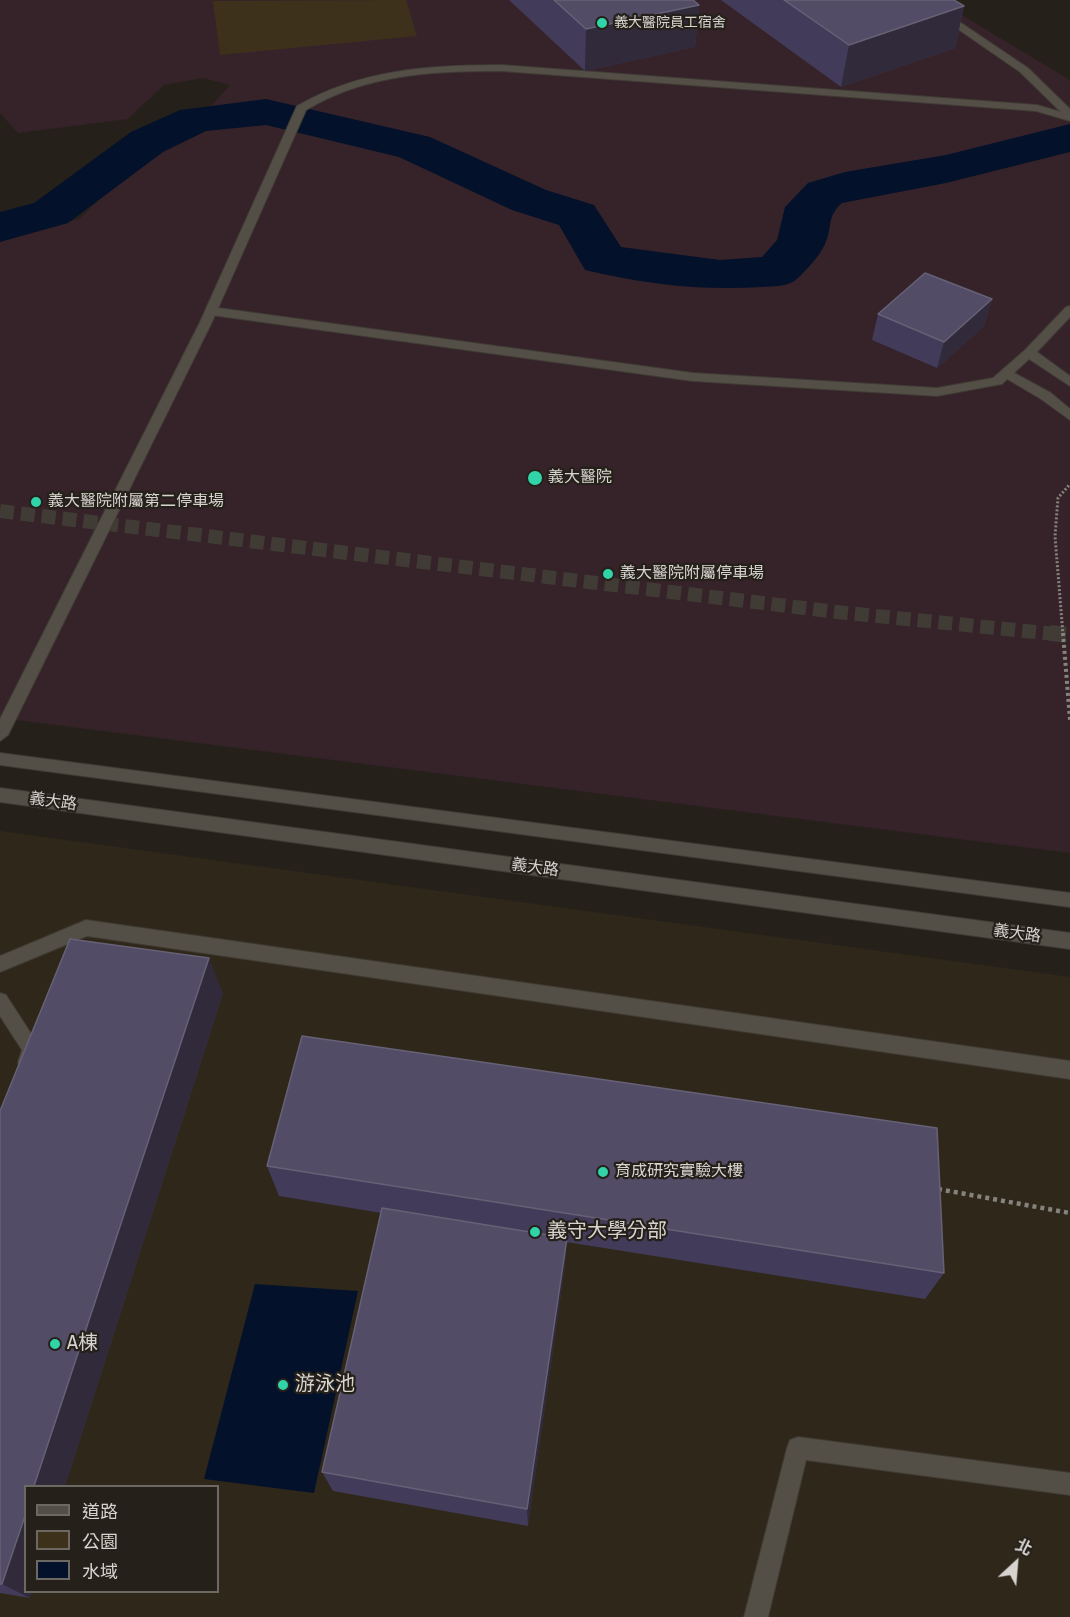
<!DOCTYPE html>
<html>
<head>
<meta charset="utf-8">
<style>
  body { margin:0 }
  #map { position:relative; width:1070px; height:1617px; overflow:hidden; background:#25211a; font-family:"Archivo Narrow","Noto Sans TC",sans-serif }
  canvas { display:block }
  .legend { position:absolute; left:24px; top:1485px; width:195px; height:108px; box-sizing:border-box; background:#25211a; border:2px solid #6c6962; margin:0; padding:8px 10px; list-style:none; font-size:18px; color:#d7d4cf }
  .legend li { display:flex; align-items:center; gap:12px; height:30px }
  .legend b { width:30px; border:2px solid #6c6962 }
  .north { position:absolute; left:986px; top:1533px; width:60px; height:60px; -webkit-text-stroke:4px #25211a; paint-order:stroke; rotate:26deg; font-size:16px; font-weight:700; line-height:24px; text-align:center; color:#d7d4cf }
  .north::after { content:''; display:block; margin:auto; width:21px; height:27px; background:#d7d4cf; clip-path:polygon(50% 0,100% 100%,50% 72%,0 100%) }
</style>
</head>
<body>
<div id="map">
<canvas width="1070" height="1617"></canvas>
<ul class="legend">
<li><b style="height:8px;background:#544f46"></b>道路</li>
<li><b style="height:16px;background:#3d311c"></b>公園</li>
<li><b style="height:16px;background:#03112a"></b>水域</li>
</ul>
<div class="north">北</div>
</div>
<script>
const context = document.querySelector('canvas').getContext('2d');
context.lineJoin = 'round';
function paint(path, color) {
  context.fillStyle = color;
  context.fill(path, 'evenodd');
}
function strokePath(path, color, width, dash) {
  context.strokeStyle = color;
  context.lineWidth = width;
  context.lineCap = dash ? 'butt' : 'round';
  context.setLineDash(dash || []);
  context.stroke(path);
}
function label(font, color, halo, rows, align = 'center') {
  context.font = font + ' "Archivo Narrow","Noto Sans TC",sans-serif';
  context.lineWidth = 4.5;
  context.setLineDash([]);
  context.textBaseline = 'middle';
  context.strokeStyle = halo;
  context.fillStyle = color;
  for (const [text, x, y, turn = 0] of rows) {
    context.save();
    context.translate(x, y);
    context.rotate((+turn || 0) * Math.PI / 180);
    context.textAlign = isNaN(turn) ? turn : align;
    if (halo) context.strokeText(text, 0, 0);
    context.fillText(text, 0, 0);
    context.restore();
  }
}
paint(new Path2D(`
  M0 831 1070 977V1617H0ZM26 1486H218V1592H26Z`), '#2f271a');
paint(new Path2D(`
  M0 0H937L1070 80V853L0 718V238L79 219 141 159 184 136 230 85 203 78 164 85 128 119 18 133 0 113Z`), '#352329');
paint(new Path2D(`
  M406 0 417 36 220 55 213 1Z`), '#3d311c');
paint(new Path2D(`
  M255 1284 358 1291 314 1493 204 1479Z`), '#03112a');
paint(new Path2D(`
  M266 99 430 137 546 190 594 205 621 247 720 260 762 257 777 240 785 207 808 183 845 172 946 155 1070 124V152L946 183 842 203C826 217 833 227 825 244 820 256 806 270 797 279 789 287 772 286 762 287 702 291 643 284 585 270L559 225 512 210 399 157 266 125 206 131 163 152 68 223 0 242V212L34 203 131 132 180 110Z`), '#03112a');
strokePath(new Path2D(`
  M0 511 837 612 1065 635`), '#403c35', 14, [14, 7]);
strokePath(new Path2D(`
  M1050 633 1070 635`), '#403c35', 16, [16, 8]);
const service = new Path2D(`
  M916 0H927L1028 68 1070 109V121L1036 111 502 71C433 71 366 74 306 110L212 322 8 735 0 741V719L200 322 297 106C361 69 430 65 502 65L1037 105 1061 112 1020 72Z
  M1007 369 1051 393 1070 409V420L1041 399 1002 376V370Z
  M86 920 1070 1061V1079L87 936 0 972V956Z
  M0 993 6 995 41 1049 34 1068 27 1071 20 1068 18 1062 22 1050 0 1016Z
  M798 1437 1070 1473V1495L806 1460 768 1617H744L787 1448 790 1440Z`);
const minor = new Path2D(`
  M1070 306V317L1037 352 1070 376V386L1029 359 1002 384 937 396 693 381 211 315 205 311 211 307 693 373 937 388 993 378 1025 350 1066 307Z`);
const tertiary = new Path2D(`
  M0 753 1070 893V907L0 765Z
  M0 788 1070 933V949L0 802Z`);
strokePath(service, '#3f3b35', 2);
strokePath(minor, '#3f3b35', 2);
strokePath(tertiary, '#3f3b35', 2);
strokePath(new Path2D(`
  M938 1189 1070 1213`), '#86827d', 4.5, [4, 4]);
paint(service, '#544f46');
paint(minor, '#544f46');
paint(tertiary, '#544f46');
strokePath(new Path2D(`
  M1063 635 1055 536 1058 498 1070 484`), '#86827d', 3, [2, 2]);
strokePath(new Path2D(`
  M1063 633 1070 720`), '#86827d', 4, [3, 3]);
paint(new Path2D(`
  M509 0H693L699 5 695 47 585 71Z
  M721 0H954L964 6 955 48 841 87Z
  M992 299 984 326 937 368 872 340 878 314Z
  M223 993 65 1486H26L30 1598 0 1593V1111Z
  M267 1166 944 1273 925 1299 566 1242 565 1265 528 1526 333 1491 322 1472 381 1213 279 1196Z`), '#423b59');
paint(new Path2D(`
  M699 5 695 47 585 71 586 29Z
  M964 6 955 48 841 87 849 45Z
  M992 299 984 326 937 368 944 342Z
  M209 958 223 993 65 1486H34Z
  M567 1238 565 1265 528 1526 527 1509Z
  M26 1513V1592H32L30 1598 2 1584Z`), '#302a3a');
const building = new Path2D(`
  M554 0H693L699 5 586 29Z
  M784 0H954L964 6 849 45Z
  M925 273 992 299 944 342 878 314Z
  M70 939 209 958 34 1486H26V1513L2 1584H0V1111Z
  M302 1036 937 1128 944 1273 267 1166Z
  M382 1208 567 1238 527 1509 322 1472Z`);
paint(building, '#524c66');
strokePath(building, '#676176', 1.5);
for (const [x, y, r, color] of [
  [602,23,6,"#31d4a9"],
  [535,478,8,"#31d4a9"],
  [36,502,6,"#31d4a9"],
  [608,574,6,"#31d4a9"],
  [603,1172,6,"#31d4a9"],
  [535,1232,6,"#31d4a9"],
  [55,1344,6,"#31d4a9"],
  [283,1385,6,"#31d4a9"]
]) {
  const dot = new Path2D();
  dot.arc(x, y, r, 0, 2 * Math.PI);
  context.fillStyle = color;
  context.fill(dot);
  strokePath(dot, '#25211a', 2);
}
label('14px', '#d7d4cf', '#25211a', [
  ["義大醫院員工宿舍",614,23]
], 'left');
label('16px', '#d7d4cf', '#25211a', [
  ["義大醫院",548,478],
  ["義大醫院附屬第二停車場",48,502],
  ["義大醫院附屬停車場",620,574],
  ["育成研究實驗大樓",615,1172]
], 'left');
label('16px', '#d7d4cf', '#25211a', [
  ["義大路",53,802,8],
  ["義大路",535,868,8],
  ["義大路",1017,934,8]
]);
label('20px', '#d7d4cf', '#25211a', [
  ["義守大學分部",547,1232],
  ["A棟",67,1344],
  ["游泳池",295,1385]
], 'left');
</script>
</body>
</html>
